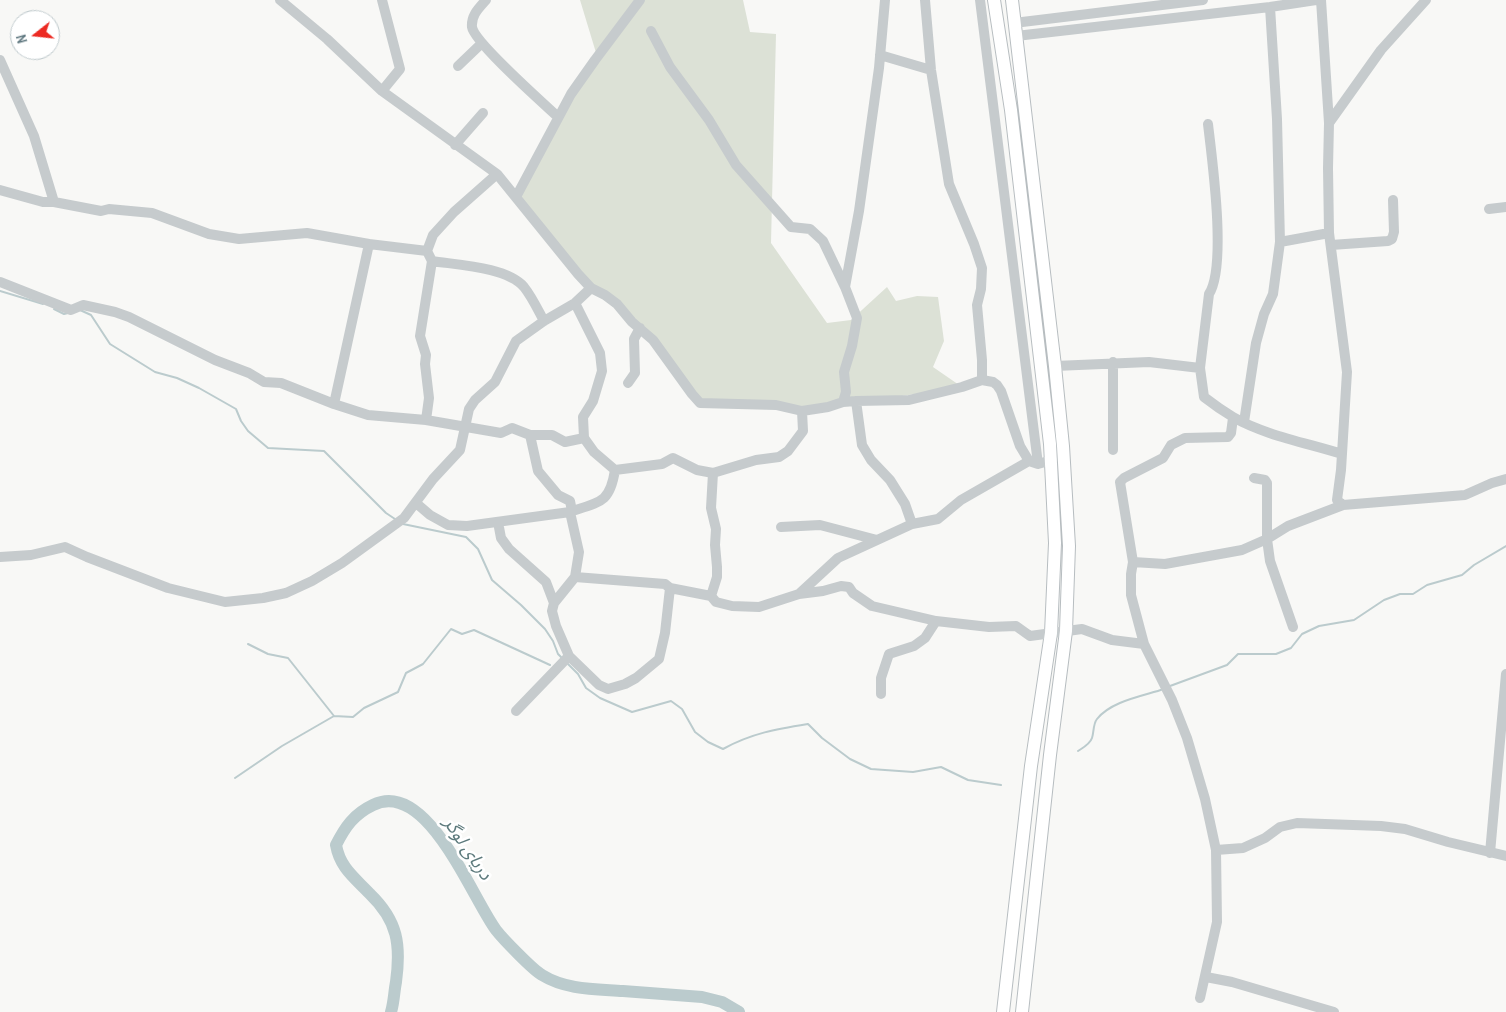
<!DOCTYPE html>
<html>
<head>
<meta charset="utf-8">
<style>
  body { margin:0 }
  #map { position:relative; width:1506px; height:1012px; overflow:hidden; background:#f8f8f6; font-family:"Archivo Narrow",sans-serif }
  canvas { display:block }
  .north { position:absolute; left:10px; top:10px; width:50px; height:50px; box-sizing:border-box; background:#fff; border:1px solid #c0cacd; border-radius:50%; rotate:254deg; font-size:14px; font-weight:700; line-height:20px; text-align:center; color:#627a82 }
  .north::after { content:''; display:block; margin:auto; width:18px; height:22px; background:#ec2a22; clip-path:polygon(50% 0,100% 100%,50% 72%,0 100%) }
</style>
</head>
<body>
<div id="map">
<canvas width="1506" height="1012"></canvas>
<div class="north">N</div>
</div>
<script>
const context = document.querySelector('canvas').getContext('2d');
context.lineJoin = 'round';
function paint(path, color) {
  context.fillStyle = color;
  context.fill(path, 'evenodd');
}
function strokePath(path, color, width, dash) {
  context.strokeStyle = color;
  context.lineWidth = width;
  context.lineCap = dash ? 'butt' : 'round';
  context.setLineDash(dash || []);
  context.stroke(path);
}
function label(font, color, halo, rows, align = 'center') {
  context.font = font + ' "Archivo Narrow","Noto Sans Arabic",sans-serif';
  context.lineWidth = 5;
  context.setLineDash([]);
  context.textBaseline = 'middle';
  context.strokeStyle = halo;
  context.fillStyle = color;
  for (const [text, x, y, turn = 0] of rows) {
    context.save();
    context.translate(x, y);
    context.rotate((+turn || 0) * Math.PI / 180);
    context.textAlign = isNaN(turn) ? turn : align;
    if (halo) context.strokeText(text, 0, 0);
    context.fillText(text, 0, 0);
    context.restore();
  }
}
paint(new Path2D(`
  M580 0H743L750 32 776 34 771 243 827 323 851 320 887 287 896 301 917 296 938 297 944 341 933 367 962 387 828 407 700 403 653 340 591 288 516 197 597 56Z`), '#dce1d6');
strokePath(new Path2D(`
  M0 291 43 304
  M54 309 64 314 68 313
  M80 310 91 315 110 344 155 372 177 378 199 388 236 409 241 421 248 431 268 448 324 451 386 513 395 519
  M403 524 466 537 478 549 492 580 521 605 545 629 553 641 558 654 563 659
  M248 644 268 654 288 658 334 716 353 717 364 708 398 692 406 673 423 664 451 629 462 634 474 630 550 665
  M568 664 578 674 586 688 600 698 632 712 671 701 682 709 695 732 708 742 723 749C752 733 777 729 808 724L822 738 850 759 871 769 913 772 941 767 968 780 1001 785
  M1170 686 1227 665 1238 654H1276L1291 648 1302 634 1319 626 1354 620 1384 600 1400 594H1413L1427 585 1462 575 1474 565 1506 546
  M1078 751C1084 747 1090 744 1092 738 1094 732 1093 724 1097 719 1111 701 1143 696 1164 689
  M235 778 282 746 334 716`), '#bbcbcd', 2);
strokePath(new Path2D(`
  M391 1012C394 1002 394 992 396 982 401 945 398 921 370 894 355 878 340 868 336 845 345 827 354 814 373 805 427 778 472 898 496 930 503 939 533 970 542 975 566 990 596 989 623 991 649 993 676 995 702 997L722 1002 739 1012`), '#bbcbcd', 12);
const major = new Path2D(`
  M994 0 1011 110 1050 444 1055 543 1051 633 1031 766 1003 1012
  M1012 0 1055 366 1063 446 1069 546 1066 631 1050 755 1022 1012`);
strokePath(major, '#b7bdc0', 14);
strokePath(new Path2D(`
  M280 0 327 39 382 91 497 174 578 274 591 288 605 295 617 304 632 322 653 340 692 394 700 403 776 405 802 411 828 407 843 402 856 401 909 400 962 387 982 380 993 382 997 385 1001 391 1020 446 1029 461 1038 464 1052 460
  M486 0C479 8 471 15 472 27 474 42 543 103 558 117
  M925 0 931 70 949 184 974 244 982 268 981 289 977 305 982 360V380
  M980 0 1038 464
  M1321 0 1329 123
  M1014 23 1203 0
  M651 31 670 67 709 120 736 165 791 227 810 229 823 241 845 287
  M1016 36 1270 7 1316 0
  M880 55 931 70
  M0 60 34 136 54 202 101 211 109 209 152 213 209 234 239 239 307 233 369 244 427 251 433 235 454 212 497 174
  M458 66 482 43
  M382 91 400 69 382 0
  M1208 124C1212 159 1227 266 1209 294L1200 368 1204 397C1213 404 1223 411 1233 417 1264 435 1307 443 1342 454
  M455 145 483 113
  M0 190 43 202H54
  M516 197 571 94 595 60 640 0
  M1489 209 1506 207
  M1280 242 1329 233
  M1331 245 1388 241 1392 239 1394 232 1393 200
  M432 261C457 265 507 267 524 287 532 297 538 310 544 321
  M0 282 71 310 83 305 115 312 129 317 215 360 249 373 264 382 281 383 334 404 368 415 426 420 501 433 512 428 530 435H552L565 442 584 438
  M575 303 600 353 602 371 593 401 583 417 584 438 594 452 615 470
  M1055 366 1149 362 1200 368
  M628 383 635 373 634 339 640 328
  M856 401 862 445 871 460 890 480 905 504 912 524
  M843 402 846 392 844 372 852 346 857 318 845 287 859 211 879 68 885 0
  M334 404 369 244
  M426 420 429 398 425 364 426 355 420 336 432 261 427 251
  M1244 422 1256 343 1264 314 1273 294 1280 242 1277 119 1270 7
  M530 435 538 471 558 495 570 501 572 511 570 512 579 552 575 577 554 603 552 611 556 626 569 656 599 685 608 689 625 684 636 678 659 659 665 633 670 588
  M1113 450V362
  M713 473 711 508 716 529 715 545 717 567V577L711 596 716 602 732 606 759 607 799 594 823 591 841 586 849 587 853 593 872 606 936 621 989 627 1016 626 1030 636 1082 629 1112 640 1144 644
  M1254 478 1265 480 1267 483V539L1270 561 1293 627
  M416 503 430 515 448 525 467 526 570 512
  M1343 505 1337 500 1341 470 1347 372 1329 233 1328 168 1329 123 1381 50 1426 0
  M572 511C601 502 610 502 615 470L662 464 673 458 697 470 713 473 756 460 779 457 788 451 803 431 802 411
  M498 522 501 538 509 549 546 582 554 603
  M781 527 820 525 877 540
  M0 557 31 555 65 547 87 557 168 588 225 602 263 598 286 593 312 581 342 563 404 518 433 479 460 450 469 409 475 400 495 382 516 341 544 321 575 303 591 288
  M1133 562 1165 564 1242 550 1267 539 1288 526 1343 505 1465 495 1492 483 1506 479
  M575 577 665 584 670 588 711 596
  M799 594 838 558 912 524 938 519 961 500 1029 461
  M881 694V678L889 654 914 646 925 638 936 621
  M516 711 569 656
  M1216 850 1243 848 1265 838 1280 827 1297 823 1381 826 1405 829 1448 842 1506 856
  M1490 853 1506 674
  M1206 977 1232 982 1334 1012
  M1200 998 1217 922 1216 850 1205 799 1187 738 1172 700 1144 644 1131 595V574L1133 562 1120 482 1124 478 1163 458 1171 445 1185 438 1228 437 1231 433 1233 418`), '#c6cbcd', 10);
strokePath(major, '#fff', 12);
label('italic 18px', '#5d7a7c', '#fff', [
  ["دریای لوگر",467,849,56]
]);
</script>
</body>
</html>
